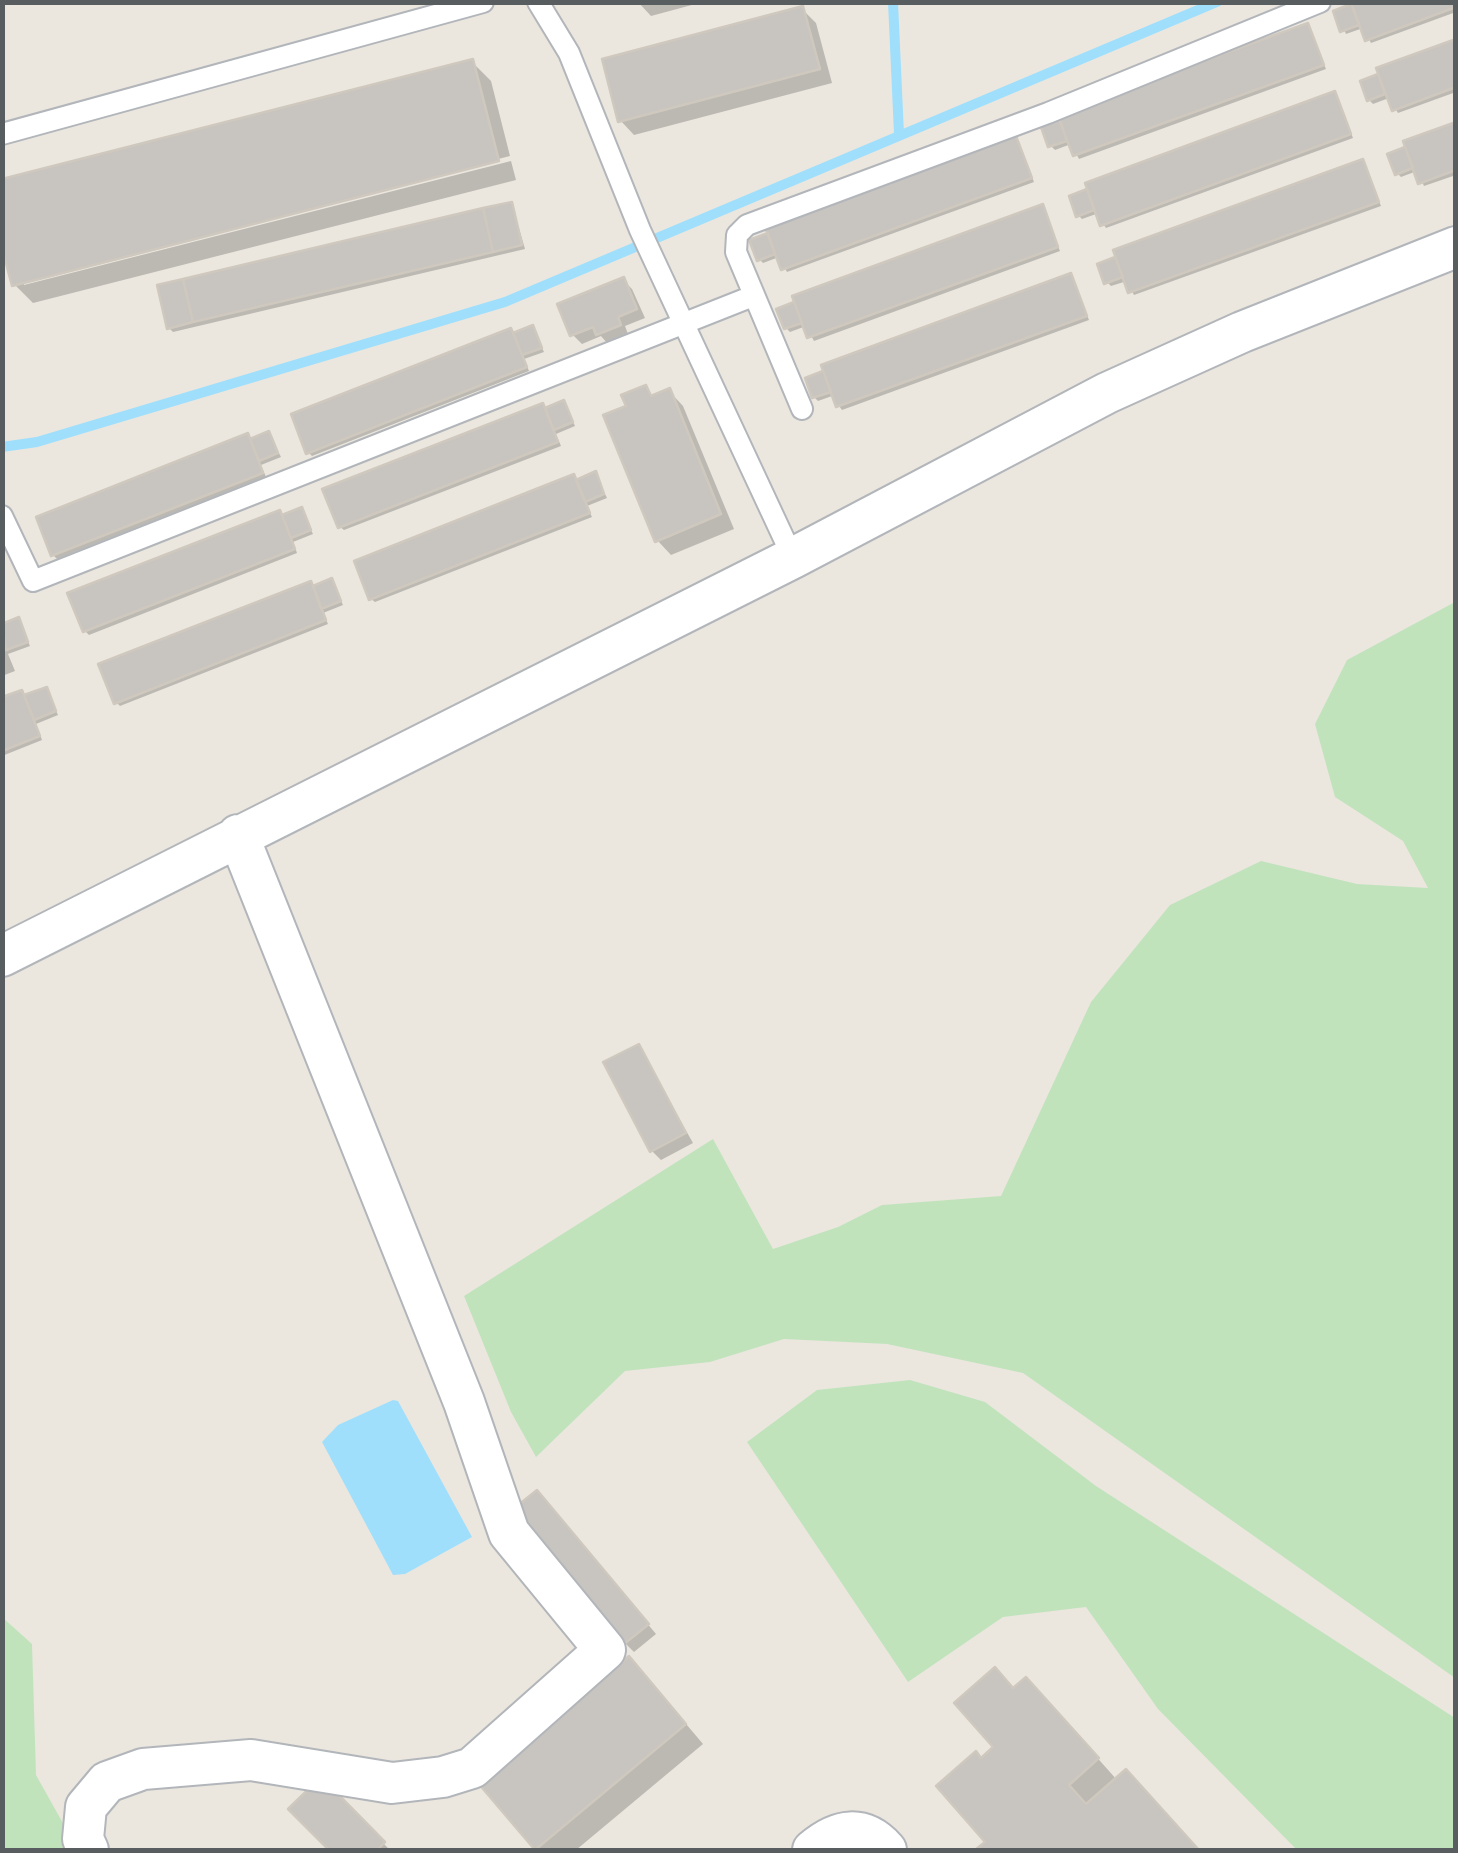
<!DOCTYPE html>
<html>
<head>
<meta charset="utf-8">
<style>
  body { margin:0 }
  #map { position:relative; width:1458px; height:1853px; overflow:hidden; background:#ebe7df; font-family:Jost,sans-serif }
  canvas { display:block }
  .frame { position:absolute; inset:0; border:5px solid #585d60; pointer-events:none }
</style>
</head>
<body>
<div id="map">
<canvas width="1458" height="1853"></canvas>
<div class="frame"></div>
</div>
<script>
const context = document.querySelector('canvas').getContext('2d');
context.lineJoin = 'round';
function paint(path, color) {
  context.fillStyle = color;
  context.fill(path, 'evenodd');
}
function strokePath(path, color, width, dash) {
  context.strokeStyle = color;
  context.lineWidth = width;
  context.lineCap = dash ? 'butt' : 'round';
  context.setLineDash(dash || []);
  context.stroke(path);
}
paint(new Path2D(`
  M1455 602V1678L1023 1373 887 1344 784 1339 710 1362 625 1371 536 1457 511 1412 464 1296 713 1139 773 1249 838 1227 882 1205 1001 1196 1091 1002 1170 905 1261 861 1357 884 1428 888 1403 841 1335 797 1315 724 1347 660Z
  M910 1380 985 1402 1096 1486 1455 1718V1850H1297L1158 1709 1086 1607 1003 1617 908 1682 747 1442 817 1390Z
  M2 1617 32 1644 36 1775 78 1850H3Z`), '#c1e3bc');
paint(new Path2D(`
  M393 1400 398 1401 472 1537 405 1574 393 1575 322 1442 338 1425Z`), '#9fdffc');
paint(new Path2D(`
  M638 2H703L651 16Z
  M1456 2V12L1371 43 1363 28 1346 34 1336 12 1355 6Z
  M802 9 816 23 832 83 634 135 620 120Z
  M1307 26 1326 69 1079 159 1071 144 1055 150 1051 146 1044 128Z
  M1456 41V92L1398 113 1389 98 1373 104 1369 100 1363 82Z
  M472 62 491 81 510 156 24 280V285L511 161 516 180 33 303 14 284Z
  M1335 94 1353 138 1106 228 1096 214 1082 219 1078 215 1072 197Z
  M1456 125V175L1424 186 1417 171 1401 177 1397 173 1390 155Z
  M1016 139 1034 182 787 272 779 257 763 263 759 259Z
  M1363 162 1381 206 1134 295 1127 281 1111 286 1107 282 1100 265Z
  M512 204 525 249 173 332 169 328Z
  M1042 207 1060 251 814 341 806 326 790 332 786 328 779 310Z
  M1071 276 1089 320 842 410 832 396 818 401 814 397 808 379Z
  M623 280 632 289 645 318 625 326 628 334 607 343 601 336 582 344 573 335Z
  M532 328 544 352 524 359 529 371 312 456 308 452 511 331 515 335Z
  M645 388 654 397 669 391 683 406 734 529 671 555 657 540 629 408Z
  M564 403 575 426 556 434 561 446 344 530 340 527 542 406 546 410Z
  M269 434 281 457 261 465 266 477 57 559 53 555Z
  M595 474 607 498 587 506 592 517 375 602 371 599Z
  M301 510 313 534 293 542 297 553 89 635 85 631 279 513 283 517Z
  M332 581 343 605 323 613 328 624 120 706 116 702 310 584 315 588Z
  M18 620 30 646 8 654 15 671 2 676V626Z
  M46 689 58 715 36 724 42 740 2 756V700Z
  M639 1047 693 1143 661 1160 652 1151Z
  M546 1502 656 1634 634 1652 625 1643Z
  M648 1679 703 1744 576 1850H539L482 1783Z
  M1014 1690 1045 1699 1117 1780 1144 1791 1198 1850H979L988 1842 982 1761 997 1747Z
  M320 1781 390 1850H333L291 1809Z`), '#0003');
strokePath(new Path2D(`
  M893 2 899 134
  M2 447 37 442 505 302 1217 2`), '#9fdffc', 10);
const building = new Path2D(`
  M1351 2H1456V7L1365 41Z
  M1351 4 1359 25 1340 32 1333 11Z
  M803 6 820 69 618 122 602 59Z
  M1308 23 1324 65 1073 156 1057 114Z
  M1456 39V87L1392 111 1376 68Z
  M473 59 499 161 12 286 2 248V179Z
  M1378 74 1385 94 1367 101 1360 81Z
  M1335 91 1351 134 1100 226 1085 183Z
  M1060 120 1067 141 1048 147 1041 127Z
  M1456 122V170L1418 184 1403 141Z
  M1016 136 1032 178 781 270 765 227Z
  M1405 147 1413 168 1395 175 1387 154Z
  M1363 159 1379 202 1128 293 1113 250Z
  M1087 189 1094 210 1076 217 1069 196Z
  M512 202 522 245 493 252 483 208Z
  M1043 204 1058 247 807 338 792 296Z
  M483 208 493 252 193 322 183 279Z
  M768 233 775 254 757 261 749 240Z
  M1115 257 1123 277 1104 284 1097 264Z
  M1071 273 1087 316 836 407 821 365Z
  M624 277 637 309 618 317 621 325 596 335 593 327 570 336 557 304Z
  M183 279 193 322 167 329 157 285Z
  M794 302 802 323 784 329 776 309Z
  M533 325 542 348 522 355 513 333Z
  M511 328 527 367 306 454 291 414Z
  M823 371 831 392 812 398 805 378Z
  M646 385 651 396 670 388 721 514 655 542 603 415 626 406 621 395Z
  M564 400 573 422 554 430 545 408Z
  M543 403 558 442 338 528 322 489Z
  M269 431 278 453 259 461 250 439Z
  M248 433 263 473 51 556 36 517Z
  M596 471 604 494 585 502 576 480Z
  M574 474 590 513 369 600 354 561Z
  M302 507 311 530 291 538 282 515Z
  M280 510 295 549 83 632 67 593Z
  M332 578 341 601 321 609 313 586Z
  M311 581 326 620 114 704 98 664Z
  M19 617 28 642 6 650 2 624Z
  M47 687 56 711 34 720 24 695Z
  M22 690 40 736 2 751V697Z
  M639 1044 686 1133 650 1152 603 1062Z
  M537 1490 649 1624 624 1644 512 1510Z
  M629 1656 686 1724 535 1850 478 1783Z
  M995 1667 1013 1688 1026 1677 1099 1758 1069 1785 1086 1804 1126 1769 1199 1850H975L985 1842 936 1786 976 1751 981 1758 993 1747 954 1703Z
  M321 1777 385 1842 377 1850H329L288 1809Z`);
paint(building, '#c8c4bf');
strokePath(building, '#cfc8be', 2.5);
const service = new Path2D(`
  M538 2 569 53 640 230 793 558
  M2 134 483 2
  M802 409 736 252 737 235 747 225 1048 113 1320 2
  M2 516 33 581 753 296`);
const minor = new Path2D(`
  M2 956 793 558 1107 393 1242 332 1456 247
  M88 1850 83 1839 86 1807 107 1782 143 1769 251 1760 392 1783 443 1777 472 1768 605 1650 509 1533 464 1402 238 835
  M813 1850C838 1829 863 1824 886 1850`);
strokePath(service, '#b2b6ba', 24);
strokePath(minor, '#b2b6ba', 44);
strokePath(service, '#fff', 20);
strokePath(minor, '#fff', 40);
</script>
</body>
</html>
